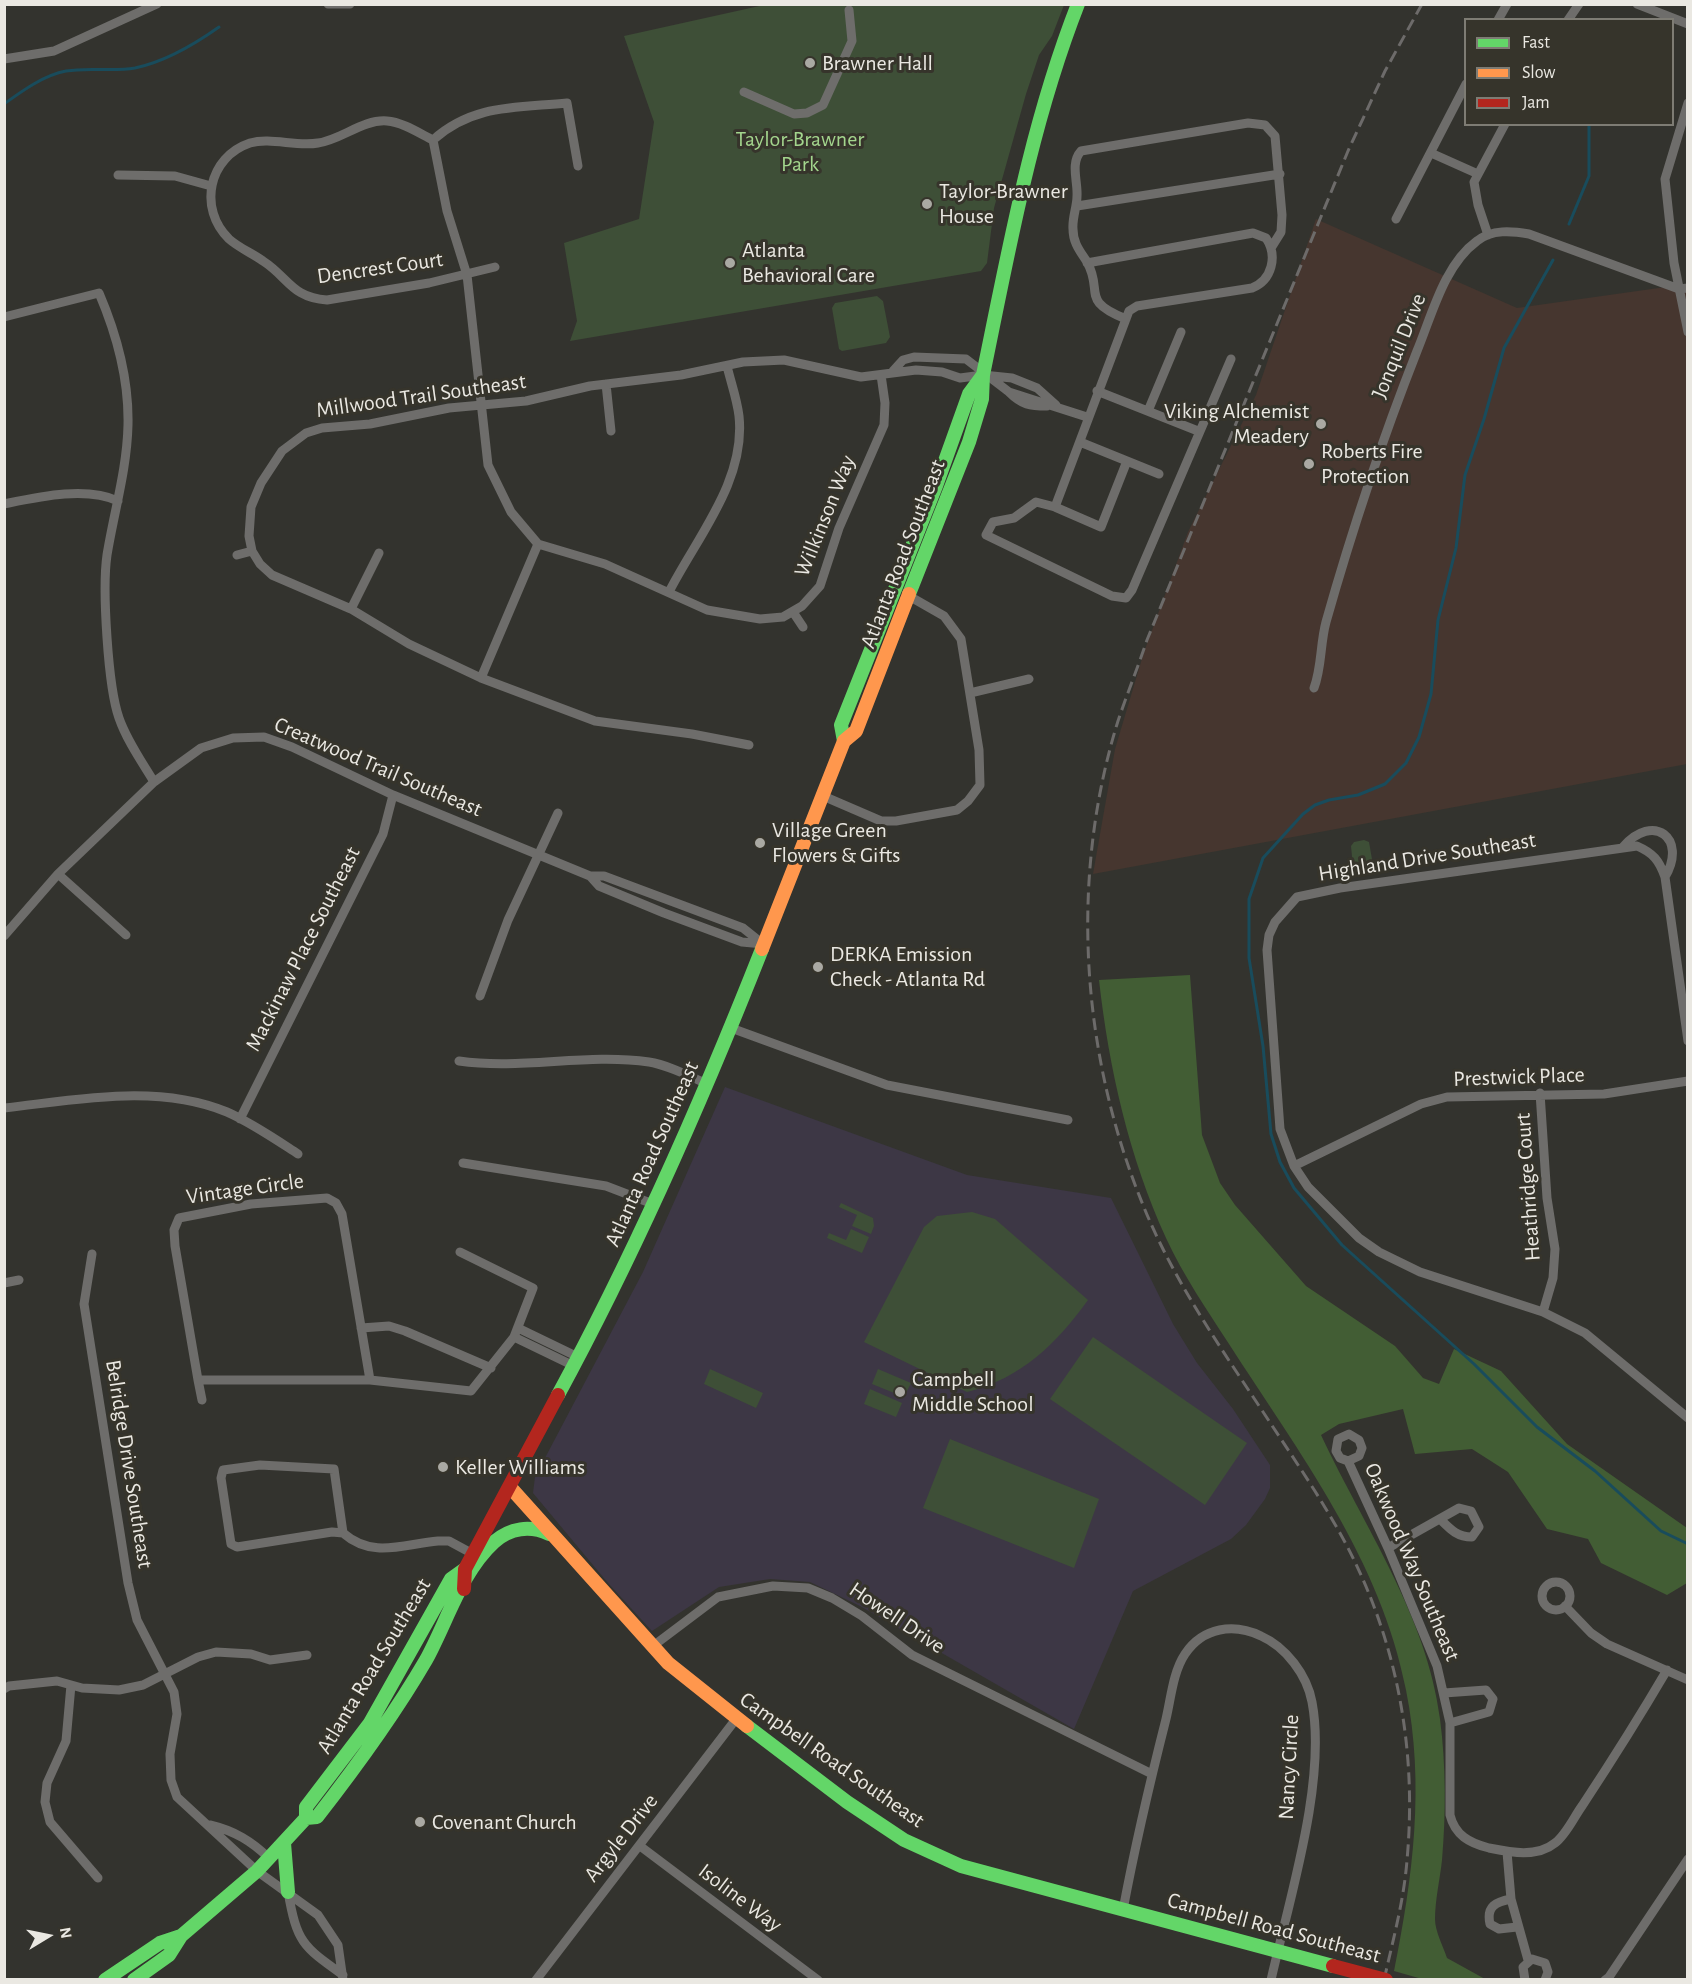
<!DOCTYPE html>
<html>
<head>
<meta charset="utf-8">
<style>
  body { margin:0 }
  #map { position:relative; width:1692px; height:1984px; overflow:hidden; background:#33332e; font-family:"Alegreya Sans",sans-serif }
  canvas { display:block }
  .frame { position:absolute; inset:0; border:6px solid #eae8e2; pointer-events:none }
  .legend { position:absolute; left:1464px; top:18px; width:210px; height:108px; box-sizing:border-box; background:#36342b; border:2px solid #7e7c74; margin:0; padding:8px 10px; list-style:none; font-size:18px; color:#eae8e2 }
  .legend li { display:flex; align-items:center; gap:12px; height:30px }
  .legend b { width:30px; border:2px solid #7e7c74 }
  .north { position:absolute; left:18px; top:1906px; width:60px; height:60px; -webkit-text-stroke:4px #36342b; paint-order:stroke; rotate:80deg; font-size:16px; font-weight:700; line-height:24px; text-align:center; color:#eae8e2 }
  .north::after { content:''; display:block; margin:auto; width:21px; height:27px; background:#eae8e2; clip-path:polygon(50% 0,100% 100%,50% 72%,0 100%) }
</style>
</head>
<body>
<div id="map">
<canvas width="1692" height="1984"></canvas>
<div class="frame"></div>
<ul class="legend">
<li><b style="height:8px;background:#63d668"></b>Fast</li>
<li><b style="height:8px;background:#ff974d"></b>Slow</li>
<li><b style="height:8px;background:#b3261e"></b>Jam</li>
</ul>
<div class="north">N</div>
</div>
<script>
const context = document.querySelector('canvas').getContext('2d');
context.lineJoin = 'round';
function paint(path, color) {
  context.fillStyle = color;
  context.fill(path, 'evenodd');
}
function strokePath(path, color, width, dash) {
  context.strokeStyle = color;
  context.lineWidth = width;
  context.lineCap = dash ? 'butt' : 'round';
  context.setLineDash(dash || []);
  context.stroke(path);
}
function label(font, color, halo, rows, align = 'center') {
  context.font = font + ' "Alegreya Sans",sans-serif';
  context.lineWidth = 6;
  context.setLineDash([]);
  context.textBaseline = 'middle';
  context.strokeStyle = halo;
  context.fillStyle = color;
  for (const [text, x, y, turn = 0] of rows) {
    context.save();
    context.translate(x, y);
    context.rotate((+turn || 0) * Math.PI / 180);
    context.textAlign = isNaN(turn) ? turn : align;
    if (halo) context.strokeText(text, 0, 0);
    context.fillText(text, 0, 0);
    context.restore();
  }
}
paint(new Path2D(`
  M1316 219 1517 308 1687 284V764L1093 874 1115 749 1144 652 1188 532 1256 395Z`), '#46362f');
paint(new Path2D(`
  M725 1087 967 1175 1111 1198 1173 1324 1197 1363 1233 1409 1270 1465V1488L1265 1499 1246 1525 1231 1539 1133 1591 1074 1729 860 1606 810 1582 770 1579 719 1587 652 1631 608 1583 533 1493 535 1477 643 1272Z`), '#3d3745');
paint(new Path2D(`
  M764 5H1064L1052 36 1039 55 1026 94 994 208 987 263 981 271 570 341 577 321 564 243 639 219 654 122 624 36Z
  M877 296 883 301 890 337 886 343 842 351 839 349 832 308 835 303Z
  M1364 840 1369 842 1373 865 1368 870 1353 867 1351 846 1354 842Z
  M841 1203 873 1218 874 1226 871 1234 852 1226 857 1215 839 1207Z
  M972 1212 995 1219 1088 1300C1056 1344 1022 1378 967 1392L864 1342 924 1227 937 1216Z
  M851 1229 869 1237 862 1253 827 1238 829 1233 846 1240Z
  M1093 1337 1247 1443 1205 1505 1050 1399Z
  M710 1369 763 1393 756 1408 704 1384Z
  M878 1369 911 1383 904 1397 872 1384Z
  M870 1389 902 1403 896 1417 864 1404Z
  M950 1439 1099 1499 1074 1568 923 1508Z`), '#3e4f37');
paint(new Path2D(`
  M1190 975 1202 1135 1220 1183 1235 1205 1306 1286 1395 1346 1423 1378 1439 1384 1454 1349 1501 1371 1567 1444 1687 1528V1583L1667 1595 1601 1563 1588 1539 1547 1529 1508 1472 1472 1449 1415 1454 1403 1409 1339 1424 1321 1435C1364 1527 1427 1616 1440 1719 1446 1764 1446 1815 1442 1860 1440 1879 1435 1900 1435 1919 1435 1931 1443 1946 1447 1958L1485 1979H1422L1394 1971C1413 1877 1425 1785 1406 1690 1381 1560 1299 1453 1229 1344 1207 1310 1183 1275 1166 1238 1129 1157 1109 1069 1099 980Z`), '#425d34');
strokePath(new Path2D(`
  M4 104C22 91 44 75 66 71 89 67 112 72 135 68 164 62 195 44 219 27
  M1569 224 1589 176V124
  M1553 260 1504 348 1484 419 1465 475 1456 548 1438 620 1431 694 1419 737 1406 763 1385 784 1358 795 1329 800 1315 805 1303 814 1263 858 1249 899V958L1263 1046 1271 1134 1280 1162 1294 1188 1342 1245 1474 1364 1537 1427 1595 1471 1661 1531 1688 1544`), '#194c5c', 3);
strokePath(new Path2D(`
  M328 4H350
  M1637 4 1688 24
  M1498 20 1507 4
  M1568 20 1579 4
  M4 59 54 51 157 4
  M744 92 794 114 807 113 823 105 852 41 849 10
  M1688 103 1665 179 1674 263 1688 332
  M433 140 447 211 467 275 488 465 511 512 538 544 605 564 707 610 760 619 783 617 802 606 820 586 839 528 884 425 885 403 881 375
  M1431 153 1478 174
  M118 175 175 176 211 186
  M1077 206 1280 174
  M1396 219 1466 84
  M1488 235 1478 205 1474 182 1505 124
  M495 267 429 283 327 300C292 298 288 277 263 261 252 253 239 248 229 239 198 209 208 157 250 143 271 137 296 147 318 143 341 140 363 119 387 121 402 122 419 133 433 140 473 104 517 108 567 103L578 166
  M4 317 99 293C117 335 129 379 128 425 127 469 114 512 107 555 102 589 108 687 119 718 127 741 142 762 154 782
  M1126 319C1079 300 1104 292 1087 262 1080 251 1073 243 1073 229 1072 218 1077 207 1077 196 1078 182 1070 163 1081 151L1248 123 1265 125 1275 136 1282 215 1281 232 1271 248
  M893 371 903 360 914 357 966 359 1009 392 1087 417
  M606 384 611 431
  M1097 391 1198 431
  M1009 392C1022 405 1030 406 1047 406
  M1148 411 1181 332
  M1080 442 1159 474
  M1127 461 1101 527 1055 507 1036 502 1014 518 993 522 986 535 1112 596 1126 598 1132 590 1231 359
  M4 504C38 497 86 486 118 501
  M1055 507 1129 311 1137 306 1252 288C1272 280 1278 256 1266 238L1253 233 1087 263
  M237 555 252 551
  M669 592C697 537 746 481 739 416 737 399 731 383 727 366
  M351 609 379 553
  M793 612 803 627
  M481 678 538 544
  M1314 688C1322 667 1320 644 1326 622 1352 530 1382 440 1417 351 1432 315 1444 265 1477 241 1492 229 1512 231 1529 234L1679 289 1688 288
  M970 693 1029 679
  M749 745 692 734 595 721 481 678 409 644 351 609 272 575 260 564 252 551 249 536 251 507 261 483 282 451 306 433 322 428 370 424 449 408 526 401 590 386 681 375 743 362 784 360 861 377 916 370 942 372 960 378 983 375 1012 378 1037 388 1056 405
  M823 796 881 821H896L957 810 968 801 980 785 979 750 961 639 944 616 909 596
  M1623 847C1653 812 1688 838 1665 877
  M58 874 126 935
  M590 876 599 886 664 913 742 942 763 944
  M4 936 58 874 154 782 201 748 233 738 264 737 292 747 393 795 590 876H604L743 928 763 944
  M480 996 508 920 558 813
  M731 1028 887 1085 1068 1120
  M1688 1041 1665 877C1659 860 1653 853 1637 846L1340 888 1297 897 1275 922 1269 935 1267 950 1280 1129 1294 1166 1308 1187 1359 1238 1379 1252 1420 1272 1543 1312 1585 1333 1688 1418
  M459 1061C522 1070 586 1053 649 1062 668 1065 687 1075 705 1083
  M1540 1093 1547 1198 1555 1249 1553 1278 1543 1312
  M4 1108C77 1100 157 1083 227 1112 252 1123 275 1139 298 1154
  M240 1119 383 834 393 795
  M463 1163 606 1186 653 1204
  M1294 1166 1421 1104 1447 1097 1604 1094 1688 1081
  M92 1254 84 1304 128 1583 137 1620 174 1692 177 1714 170 1754 171 1780 177 1797 257 1871 318 1915 338 1945 343 1980
  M4 1283 19 1280
  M361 1328 389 1326 405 1331 491 1368
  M518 1328 578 1357
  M514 1337 574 1366
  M198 1380 175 1246 174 1230 179 1218 251 1204 327 1198 336 1203 342 1214 370 1380
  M202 1400 198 1380H370L471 1391 514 1337 533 1288 460 1252
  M1348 1461 1359 1456 1362 1448 1359 1440 1349 1434 1338 1439 1336 1451 1340 1458 1348 1461 1388 1548 1437 1666 1450 1723V1815C1455 1835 1469 1843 1489 1848 1509 1852 1537 1858 1555 1843 1566 1835 1574 1817 1582 1806 1611 1762 1640 1716 1667 1670
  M260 1465 334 1469 343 1533 332 1532 237 1547 231 1544 221 1478 223 1470Z
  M343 1533C373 1559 403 1544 438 1541H449L473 1554
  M1388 1548 1459 1508 1471 1511 1479 1527 1472 1537C1457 1537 1450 1529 1440 1519
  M1542 1596a14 14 0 1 1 28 0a14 14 0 1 1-28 0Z
  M1565 1606 1591 1633 1607 1644 1688 1680
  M653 1646 718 1597 773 1586 808 1588 832 1598 862 1616 912 1655 1152 1774
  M71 1685 66 1741 47 1783 45 1802 50 1822 98 1878
  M4 1689 9 1686 57 1681 82 1688 119 1690 143 1685 198 1657 216 1652 251 1654 270 1660 307 1655
  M1444 1693 1486 1690 1493 1699 1489 1712 1450 1723
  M210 1825C235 1831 251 1841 269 1858
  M640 1846 818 1980
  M1507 1852 1511 1899 1528 1960
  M288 1892C297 1942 302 1946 343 1975
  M1511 1899C1496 1902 1486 1906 1490 1924L1499 1929 1517 1927
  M1123 1910C1135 1846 1150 1782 1166 1719 1171 1698 1173 1672 1185 1654 1203 1627 1234 1623 1261 1636 1286 1647 1307 1675 1312 1702 1327 1781 1289 1900 1271 1980
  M536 1980 736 1719
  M1525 1980 1523 1967 1532 1959 1545 1963 1548 1972 1545 1980
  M1605 1980 1609 1977 1688 1859`), '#6e6d6b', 9);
strokePath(new Path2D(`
  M909 594 969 442 982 399 983 375C1009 249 1031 124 1078 4
  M844 741 841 725 936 486 969 394 983 375
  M558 1395C636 1251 702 1101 762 949
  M747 1726 847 1802 904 1840 961 1866 1333 1966
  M306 1818 317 1817C356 1767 394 1715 426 1660 447 1622 461 1572 494 1542 510 1528 530 1525 549 1534
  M284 1843 288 1892
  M105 1980 160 1943 181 1936
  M134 1980 169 1955 181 1936 257 1871 306 1818V1807L370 1723 451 1579 465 1569`), '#63d668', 14);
strokePath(new Path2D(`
  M762 949 844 741 856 731 909 594
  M510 1487 668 1663 747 1726`), '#ff974d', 14);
strokePath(new Path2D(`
  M464 1589 465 1569 558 1395`), '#b3261e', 14);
strokePath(new Path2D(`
  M1384 1980C1393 1940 1404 1900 1407 1860 1417 1752 1398 1645 1348 1548 1325 1504 1296 1462 1269 1421 1223 1351 1174 1282 1143 1205 1081 1054 1069 878 1118 721 1127 694 1138 667 1147 640L1348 151 1385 71 1422 4`), '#6d6b6a', 3, [12, 6]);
strokePath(new Path2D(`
  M1333 1966 1386 1980`), '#b3261e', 14);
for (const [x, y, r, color] of [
  [810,63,6,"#aaa9a3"],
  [927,204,6,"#aaa9a3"],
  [730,263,6,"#aaa9a3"],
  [1321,424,6,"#aaa9a3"],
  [1309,464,6,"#aaa9a3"],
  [760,843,6,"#aaa9a3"],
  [818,967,6,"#aaa9a3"],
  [900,1392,6,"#aaa9a3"],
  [443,1467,6,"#aaa9a3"],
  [420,1822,6,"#aaa9a3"]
]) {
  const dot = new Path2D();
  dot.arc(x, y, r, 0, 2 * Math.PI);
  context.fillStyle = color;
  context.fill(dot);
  strokePath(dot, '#36342b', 2);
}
label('22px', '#eae8e2', '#36342b', [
  ["Brawner Hall",822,63],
  ["Taylor-Brawner",939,191],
  ["House",939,216],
  ["Atlanta",742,250],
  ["Behavioral Care",742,275],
  ["Viking Alchemist",1309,411,"right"],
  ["Meadery",1309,436,"right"],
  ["Roberts Fire",1321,451],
  ["Protection",1321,476],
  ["Village Green",772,830],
  ["Flowers & Gifts",772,855],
  ["DERKA Emission",830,954],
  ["Check - Atlanta Rd",830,979],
  ["Campbell",912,1379],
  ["Middle School",912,1404],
  ["Keller Williams",455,1467],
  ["Covenant Church",432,1822]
], 'left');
label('22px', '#a3d58d', '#36342b', [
  ["Taylor-Brawner",800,139],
  ["Park",800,164]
]);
label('22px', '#eae8e2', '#36342b', [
  ["Dencrest Court",380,268,-8],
  ["Jonquil Drive",1399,346,-68],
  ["Millwood Trail Southeast",421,396,-8],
  ["Wilkinson Way",825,516,-68],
  ["Atlanta Road Southeast",903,554,-69],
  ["Creatwood Trail Southeast",378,767,23],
  ["Highland Drive Southeast",1427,857,-9],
  ["Mackinaw Place Southeast",303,949,-63],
  ["Prestwick Place",1519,1077,-2],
  ["Atlanta Road Southeast",652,1154,-66],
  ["Heathridge Court",1528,1187,-94],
  ["Vintage Circle",245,1189,-8],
  ["Belridge Drive Southeast",129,1464,81],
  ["Oakwood Way Southeast",1412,1562,67],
  ["Howell Drive",897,1618,34],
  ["Atlanta Road Southeast",374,1666,-59],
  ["Campbell Road Southeast",832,1760,35],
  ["Nancy Circle",1289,1767,-87],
  ["Argyle Drive",621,1838,-52],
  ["Isoline Way",740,1898,37],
  ["Campbell Road Southeast",1274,1928,15]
]);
</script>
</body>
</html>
